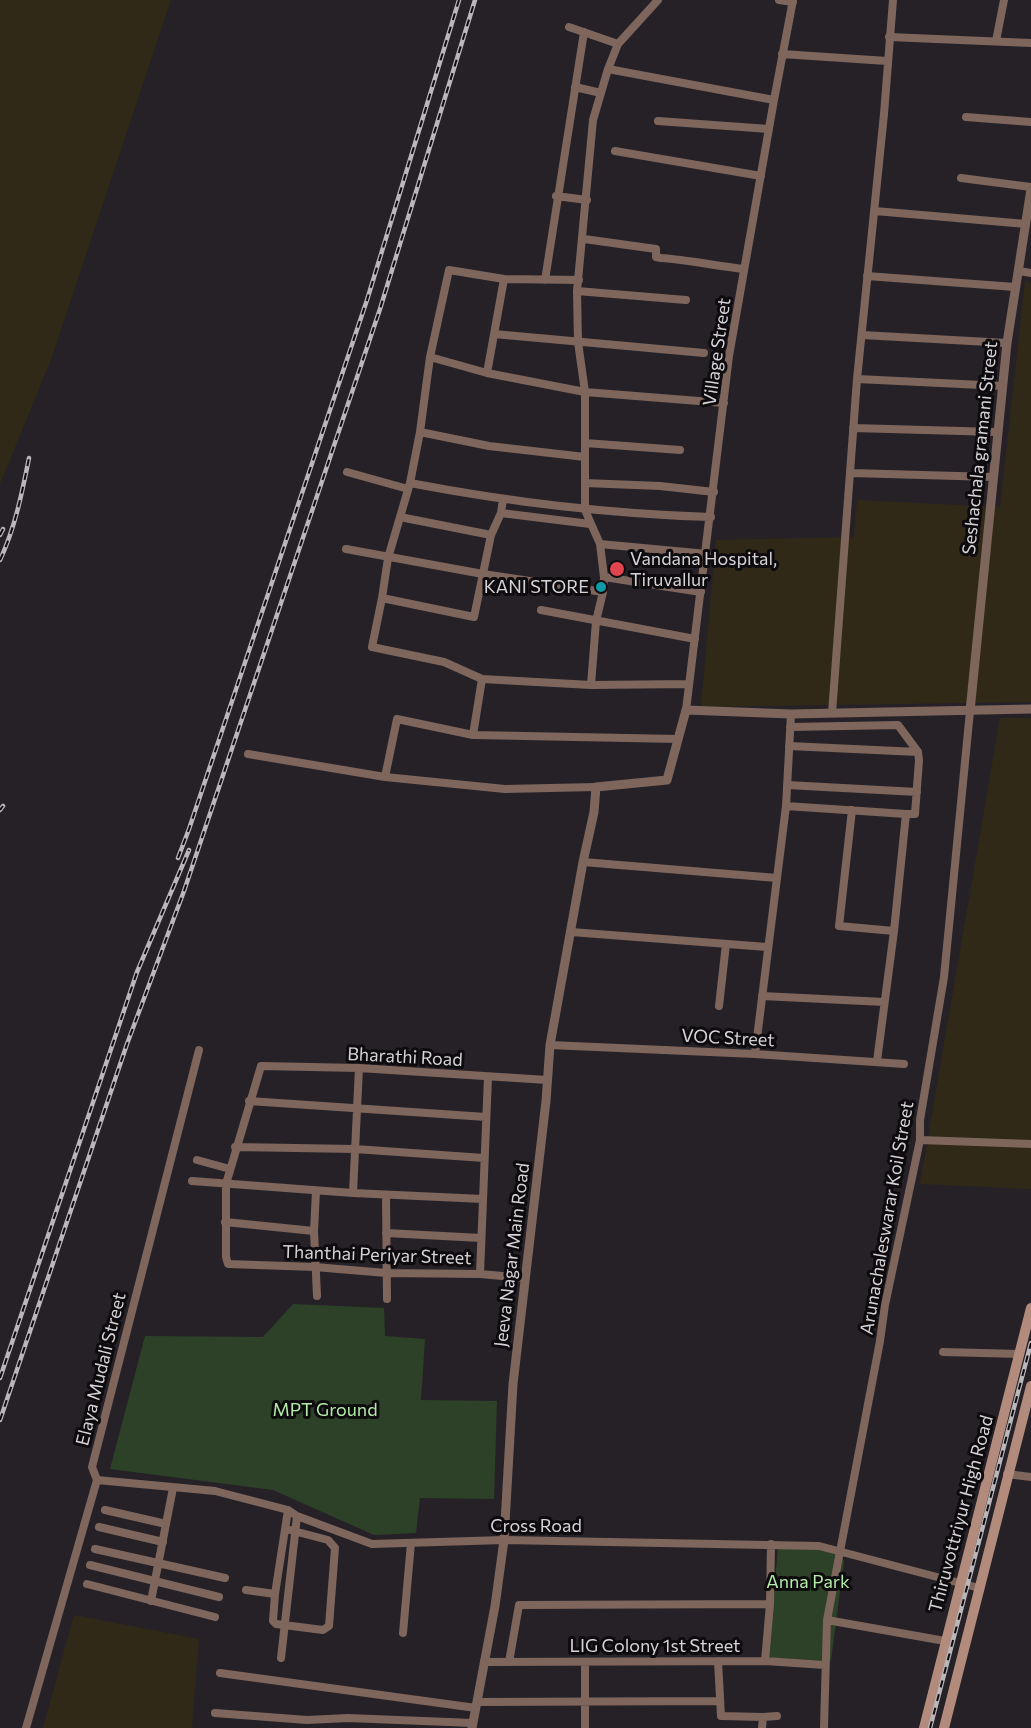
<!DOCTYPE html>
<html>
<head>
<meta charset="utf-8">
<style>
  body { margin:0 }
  canvas { display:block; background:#252126 }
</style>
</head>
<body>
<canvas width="1031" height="1728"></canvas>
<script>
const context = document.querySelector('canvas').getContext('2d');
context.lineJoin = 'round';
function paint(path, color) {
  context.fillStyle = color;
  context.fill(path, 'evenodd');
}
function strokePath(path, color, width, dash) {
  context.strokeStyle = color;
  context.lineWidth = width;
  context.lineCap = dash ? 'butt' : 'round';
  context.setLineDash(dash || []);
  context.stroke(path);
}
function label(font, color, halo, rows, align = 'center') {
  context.font = font + ' Commissioner,sans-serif';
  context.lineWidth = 6;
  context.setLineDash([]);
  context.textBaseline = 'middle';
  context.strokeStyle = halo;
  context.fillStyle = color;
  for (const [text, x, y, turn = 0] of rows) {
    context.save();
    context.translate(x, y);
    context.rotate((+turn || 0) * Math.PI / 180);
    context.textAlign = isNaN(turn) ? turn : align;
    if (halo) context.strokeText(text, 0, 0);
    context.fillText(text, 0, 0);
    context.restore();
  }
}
paint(new Path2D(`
  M0 0H171L52 357 0 484Z
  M1025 282 1031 283V702L701 707 716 540 854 537 857 500 1000 507Z
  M1000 718H1031V1189L920 1184Z
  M74 1615 199 1639 192 1728H43Z`), '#302918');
paint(new Path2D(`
  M293 1304 384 1308 385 1336 425 1339 421 1400 497 1401 494 1499 420 1498 416 1533 374 1535 273 1490 110 1469 145 1336 263 1337Z
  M778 1548 830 1549 844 1561 831 1661 768 1658Z`), '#2c4128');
strokePath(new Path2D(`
  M779 0 793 2
  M569 27 618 44
  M889 37 1031 43
  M996 41 1004 0
  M782 54 887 61
  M608 69 774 100
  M575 87 601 93
  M966 117 1031 122
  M658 121 769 129
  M615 151 761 176
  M961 178 1031 187
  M556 196 587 200
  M875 211 1026 224
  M584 239 656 249V257L661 258C689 260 716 266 744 269
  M1019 271 1031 273
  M867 276 1015 287
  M545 280 584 32
  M579 280 504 279 449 270 430 357 420 432 410 483 388 558 382 598 372 647 444 662 482 679 591 685 689 684
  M577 291 686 300
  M494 334 704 353
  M862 335 1007 343
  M430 357 487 373 585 392 724 403
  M487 373 504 279
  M857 379 1002 386
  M853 428 997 432
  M420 432 489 446 585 457
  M585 443 680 450
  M347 472 408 489
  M851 473 993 477
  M410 483C509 502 609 514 711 517
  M585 483 660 486 714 492
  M501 513 590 524
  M400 517 491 535
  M600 544 707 554
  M346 549 483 574 603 592
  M604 577 701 592
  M382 598 474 617 491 535 501 513 503 499
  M541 610 695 639
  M591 685 596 621 603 592 604 577 600 544 585 510V392L578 342 577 291 593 120 608 69 618 44 658 0
  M686 710 729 356 774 100 793 0
  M832 713 857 379 884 114 893 0
  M790 727 898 725 918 752 919 760 915 814H906
  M473 735 482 679
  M789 746 918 752
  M248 754 385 777 505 789 596 787
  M385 777 397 719 473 735 678 739
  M787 785 917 792
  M786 806 906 814 894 931 877 1061
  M852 810 839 926 894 931
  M583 862 777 878
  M571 932 767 947
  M762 996 884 1002
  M719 1006 726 944
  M550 1045 755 1054 904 1064
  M755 1054 786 806 791 714
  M249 1101 486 1117
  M920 1140 1031 1144
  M235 1147 355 1149 484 1158
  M197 1160 230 1169
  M192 1181 353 1193 483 1199
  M316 1191 314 1231 317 1296
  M353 1193 359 1068
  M386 1195 387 1299
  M225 1222 314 1231
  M386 1233 481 1238
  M480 1274 488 1077
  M525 1278 480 1274 386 1273 315 1267 228 1264 226 1257V1184L261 1066 359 1068 547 1080
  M943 1352 1020 1354
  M1007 1474 1031 1477
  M97 1480 215 1491 288 1510 297 1516 372 1544 504 1540 819 1546 979 1588
  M105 1510 166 1524
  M99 1527 163 1542
  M286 1529 328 1540 335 1548 329 1626 323 1630 276 1624 273 1621 275 1594 288 1510
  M95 1549 225 1578
  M90 1565 219 1597
  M87 1584 215 1617
  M246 1590 275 1594
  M151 1601 173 1488
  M827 1620 945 1641
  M403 1633 411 1543
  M281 1658 297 1516
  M718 1661 721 1716 763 1717 762 1728
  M765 1661 770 1604 771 1544
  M484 1662 765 1661 825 1665
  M509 1662 519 1605 770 1604
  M585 1662V1728
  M220 1673 476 1708
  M478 1702 720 1701
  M215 1713 307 1720 348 1718 473 1723
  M763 1717 777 1716
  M26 1728 97 1480 92 1467 199 1050
  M824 1728 827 1620 880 1341 885 1305 920 1140V1120L944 977 970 711`), '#7e665d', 8);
strokePath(new Path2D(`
  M970 711 1007 343 1031 189
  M472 1728 495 1606 504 1540 513 1384 546 1101 550 1045 583 862 594 812 596 787 667 780 686 710 791 714 1031 709`), '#7e665d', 9);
strokePath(new Path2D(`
  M924 1728 1031 1308
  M944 1728 1031 1386`), '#b28b7d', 10);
const rail = new Path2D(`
  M0 535 3 529
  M0 560C15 528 22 493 29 458
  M0 810 3 806
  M178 858 189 829 367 300 459 0
  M0 1378 137 972 189 850
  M0 1420 127 1044 184 891 380 309 475 0
  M930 1728 1031 1343`);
strokePath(rail, '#bab7bb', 4.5);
strokePath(rail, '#0d0b0d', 2, [7]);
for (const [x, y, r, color] of [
  [617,569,8,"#e0444e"],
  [601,587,6,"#0f9aa8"]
]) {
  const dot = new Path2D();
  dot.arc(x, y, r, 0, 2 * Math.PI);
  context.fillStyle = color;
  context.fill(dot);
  strokePath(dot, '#0d0b0d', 2);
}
label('18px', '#d5d3d6', '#0d0b0d', [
  ["Village Street",717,352,-82],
  ["Seshachala gramani Street",980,448,-84],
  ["VOC Street",728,1038,3],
  ["Bharathi Road",405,1057,3],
  ["Arunachaleswarar Koil Street",887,1218,-80],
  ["Thanthai Periyar Street",377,1255,2],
  ["Jeeva Nagar Main Road",512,1255,-83],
  ["Elaya Mudali Street",101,1369,-76],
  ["Thiruvottriyur High Road",961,1514,-75],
  ["Cross Road",536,1526],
  ["LIG Colony 1st Street",655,1646]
]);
label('18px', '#d5d3d6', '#0d0b0d', [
  ["Vandana Hospital,",630,559],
  ["Tiruvallur",630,580],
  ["KANI STORE",589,587,"right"]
], 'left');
label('18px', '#b3eba8', '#0d0b0d', [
  ["MPT Ground",325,1410],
  ["Anna Park",808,1582]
]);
</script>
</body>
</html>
